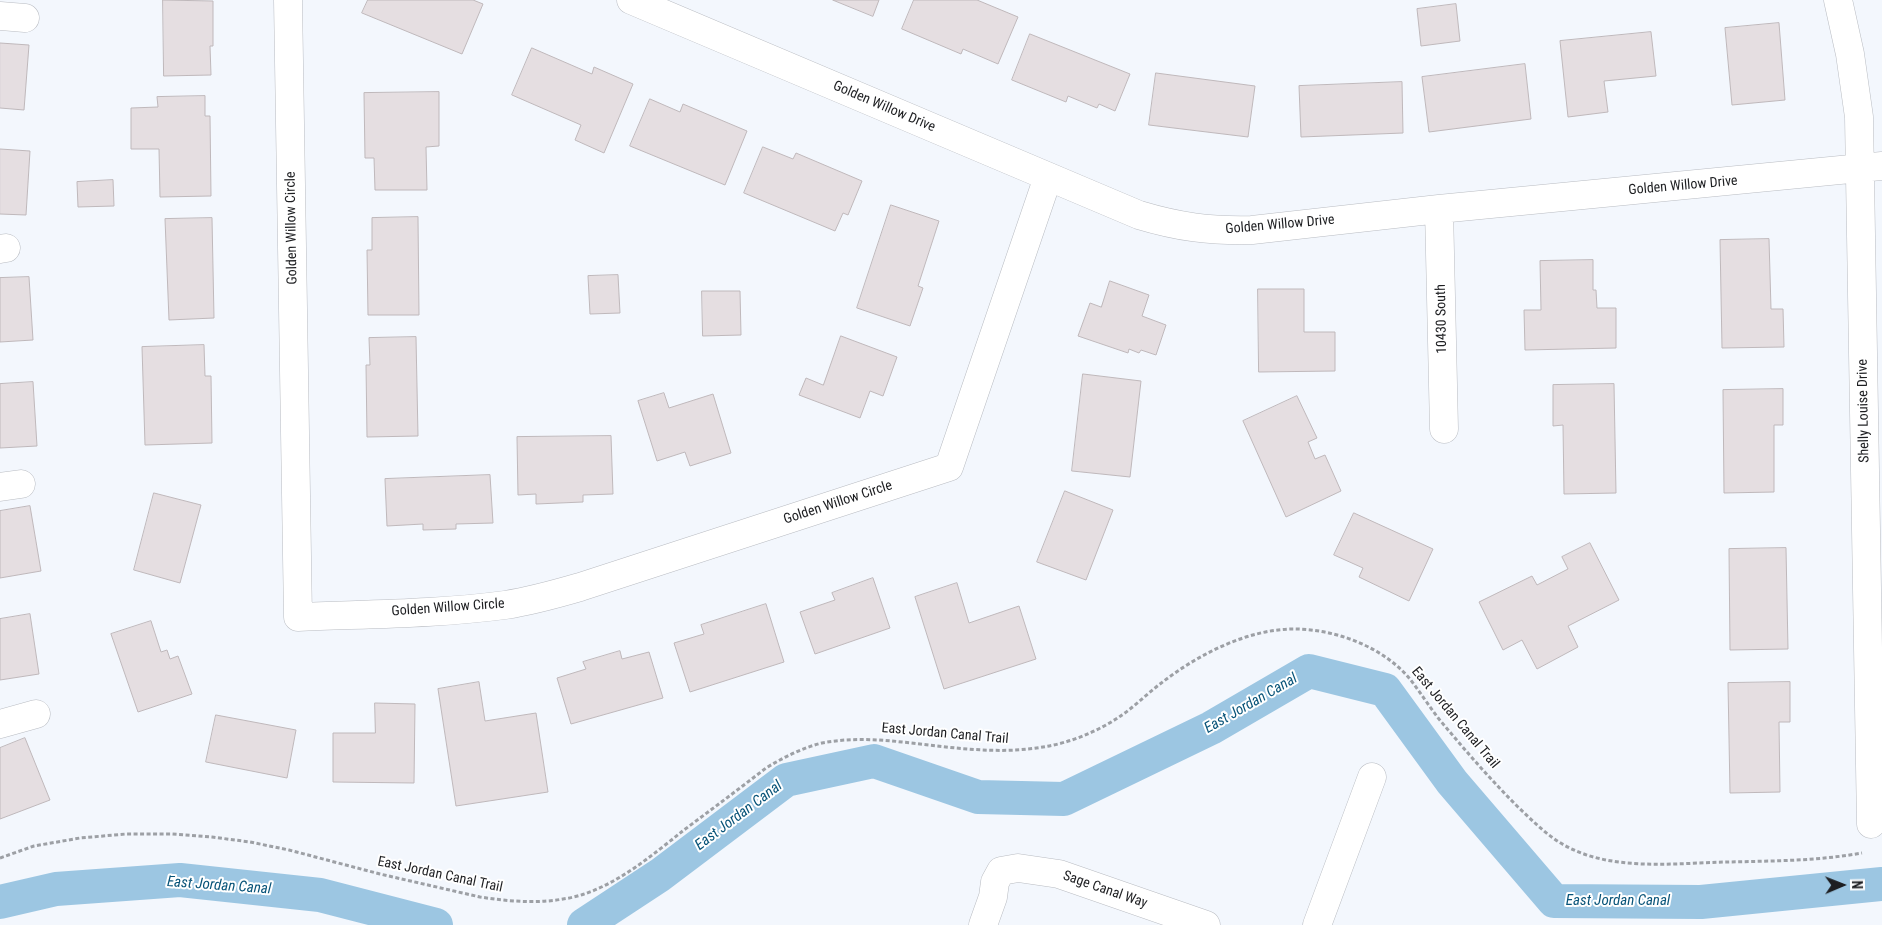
<!DOCTYPE html>
<html>
<head>
<meta charset="utf-8">
<style>
  body { margin:0 }
  #map { position:relative; width:1882px; height:925px; overflow:hidden; background:#f3f7fd; font-family:"Roboto Condensed",sans-serif }
  canvas { display:block }
  .north { position:absolute; left:1817px; top:860px; width:50px; height:50px; -webkit-text-stroke:4px #fff; paint-order:stroke; rotate:89deg; font-size:14px; font-weight:700; line-height:20px; text-align:center; color:#1d1e21 }
  .north::after { content:''; display:block; margin:auto; width:18px; height:22px; background:#1d1e21; clip-path:polygon(50% 0,100% 100%,50% 72%,0 100%) }
</style>
</head>
<body>
<div id="map">
<canvas width="1882" height="925"></canvas>
<div class="north">N</div>
</div>
<script>
const context = document.querySelector('canvas').getContext('2d');
context.lineJoin = 'round';
function strokePath(path, color, width, dash) {
  context.strokeStyle = color;
  context.lineWidth = width;
  context.lineCap = dash ? 'butt' : 'round';
  context.setLineDash(dash || []);
  context.stroke(path);
}
function paint(path, color) {
  context.fillStyle = color;
  context.fill(path, 'evenodd');
}
function label(font, color, halo, rows, align = 'center') {
  context.font = font + ' "Roboto Condensed",sans-serif';
  context.lineWidth = 4;
  context.setLineDash([]);
  context.textBaseline = 'middle';
  context.strokeStyle = halo;
  context.fillStyle = color;
  for (const [text, x, y, turn = 0] of rows) {
    context.save();
    context.translate(x, y);
    context.rotate((+turn || 0) * Math.PI / 180);
    context.textAlign = isNaN(turn) ? turn : align;
    if (halo) context.strokeText(text, 0, 0);
    context.fillText(text, 0, 0);
    context.restore();
  }
}
strokePath(new Path2D(`
  M0 902 56 889 180 880 320 895 436 925
  M584 925 660 875 786 780 874 761 978 797 1064 799 1211 728 1309 671 1385 690 1452 782 1554 901 1701 902 1882 884`), '#9cc6e2', 34);
const building = new Path2D(`
  M163 0 213 1V46H210L211 75 164 76Z
  M368 0H473L483 4 462 54 362 13Z
  M833 0H879L873 16Z
  M914 0H977L1018 17 998 64 963 49 961 54 902 29Z
  M1456 4 1460 41 1421 46 1417 9Z
  M1779 23 1785 100 1732 105 1725 28Z
  M1651 32 1656 76 1604 81 1608 112 1568 117 1560 41Z
  M1030 34 1130 74 1115 111 1099 104 1097 108 1068 96 1066 102 1012 80Z
  M0 43 29 45 24 110 0 108Z
  M532 48 592 74 594 67 633 84 604 153 575 140 581 125 512 95Z
  M1525 64 1531 119 1429 132 1422 77Z
  M1156 73 1255 86 1248 137 1149 125Z
  M1402 82 1403 133 1301 137 1299 86Z
  M439 92V146L426 147 427 190H375L374 158H365L364 93Z
  M205 96V116H210L211 196 160 197 159 149H131V108L158 107 157 97Z
  M650 99 680 112 683 104 747 131 725 185 630 146Z
  M763 147 793 159 796 153 862 181 848 215 843 213 835 231 744 193Z
  M0 149 30 151 26 215 0 214Z
  M113 180 114 206 78 207 77 182Z
  M891 205 939 221 918 286 923 288 910 326 857 308Z
  M418 217 419 315H368L367 250H372V218Z
  M212 218 214 318 169 320 165 219Z
  M1769 239 1771 309H1783L1784 347 1722 348 1720 240Z
  M1593 260V290H1596L1597 308H1616V348L1525 350 1524 310H1541L1540 261Z
  M618 275 620 313 590 314 588 276Z
  M29 277 33 340 0 342V278Z
  M1110 281 1149 295 1142 316 1166 325 1156 355 1141 350 1139 353 1129 349 1128 353 1078 336 1090 303 1101 307Z
  M1258 289H1304V332H1335V371L1259 372Z
  M702 291H740L741 335 703 336Z
  M841 336 897 357 883 396 870 391 860 418 799 395 806 378 823 385Z
  M416 337 418 436 367 437 366 365H370L369 338Z
  M204 345 205 376H211L212 443 145 445 142 347Z
  M1083 374 1141 381 1130 477 1072 471Z
  M33 382 37 446 0 448V384Z
  M1614 384 1616 493 1564 494 1563 425 1553 426V385Z
  M1783 389V425H1774V492L1724 493 1723 390Z
  M664 393 669 408 713 394 731 453 690 466 685 452 657 461 638 401Z
  M1297 396 1317 438 1308 442 1315 459 1325 455 1341 491 1286 517 1243 421Z
  M611 436 613 494 583 495V502L536 504V494L518 495 517 437Z
  M490 475 493 523 456 524V529L423 530V524L387 526 385 479Z
  M1065 491 1113 510 1086 580 1037 562Z
  M154 493 201 505 180 583 134 570Z
  M30 506 41 571 0 578V511Z
  M1354 513 1433 549 1409 601 1359 577 1363 568 1334 555Z
  M1590 543 1619 600 1568 626 1578 647 1537 669 1522 640 1503 650 1479 602 1532 576 1537 585 1568 569 1562 557Z
  M1786 548 1788 649 1730 650 1729 549Z
  M873 578 890 628 815 654 800 612 835 600 832 593Z
  M957 583 969 623 1019 606 1036 659 944 689 915 597Z
  M766 604 784 662 690 692 674 643 704 634 701 625Z
  M30 614 39 674 0 680V619Z
  M151 621 161 652 167 650 170 659 178 656 192 694 138 712 111 634Z
  M620 651 622 659 649 652 663 698 571 724 557 678 586 669 583 662Z
  M479 682 485 721 536 713 548 792 456 806 438 689Z
  M1790 682V722H1779L1780 792 1730 793 1728 683Z
  M375 703 415 704 414 783 333 782V733H375Z
  M216 715 296 730 287 778 206 762Z
  M25 738 50 800 0 819V748Z`);
paint(building, '#e5dee1');
strokePath(building, '#bfb8bb', 1);
const minor = new Path2D(`
  M288 0 298 617C367 614 437 614 505 605 531 601 556 594 580 587L949 467 1048 177
  M631 0 1139 215C1179 227 1209 231 1252 230L1439 209 1882 166
  M1838 0 1850 54 1859 117 1871 824
  M0 16 25 18
  M1439 209 1444 429
  M0 249 6 248
  M0 487 21 484
  M0 724 36 714
  M983 925 993 897 995 882 1001 871 1018 868 1059 874 1206 925
  M1317 925 1372 777`);
strokePath(minor, '#b9bcc2', 29);
strokePath(new Path2D(`
  M0 858 34 846 80 838 126 834H172L212 837 250 842 289 850 380 874 480 897C507 901 535 904 563 899 608 893 650 857 684 830 712 809 739 789 766 768 784 757 802 748 822 743 848 738 875 739 902 742 949 747 996 755 1043 747 1070 743 1099 731 1122 715 1135 706 1147 694 1160 684 1197 655 1247 629 1294 629 1336 629 1383 647 1410 679 1420 692 1429 706 1439 719 1464 749 1489 778 1517 806 1532 820 1546 835 1564 845 1612 872 1674 863 1727 862 1772 861 1817 861 1862 853`), '#9da0a5', 3, [4, 2.5]);
strokePath(minor, '#fff', 28);
label('14px', '#1d1e21', '#fff', [
  ["Golden Willow Drive",884,107,23],
  ["Golden Willow Drive",1683,186,-5],
  ["Golden Willow Drive",1280,225,-5],
  ["Golden Willow Circle",292,228,-91],
  ["10430 South",1442,319,-91],
  ["Shelly Louise Drive",1864,411,-91],
  ["Golden Willow Circle",838,503,-18],
  ["Golden Willow Circle",448,608,-4],
  ["East Jordan Canal Trail",1455,718,50],
  ["East Jordan Canal Trail",945,734,5],
  ["East Jordan Canal Trail",440,875,12],
  ["Sage Canal Way",1105,890,19]
]);
label('italic 15px', '#075378', '#fff', [
  ["East Jordan Canal",1251,704,-30],
  ["East Jordan Canal",739,816,-37],
  ["East Jordan Canal",219,886,4],
  ["East Jordan Canal",1618,901]
]);
</script>
</body>
</html>
